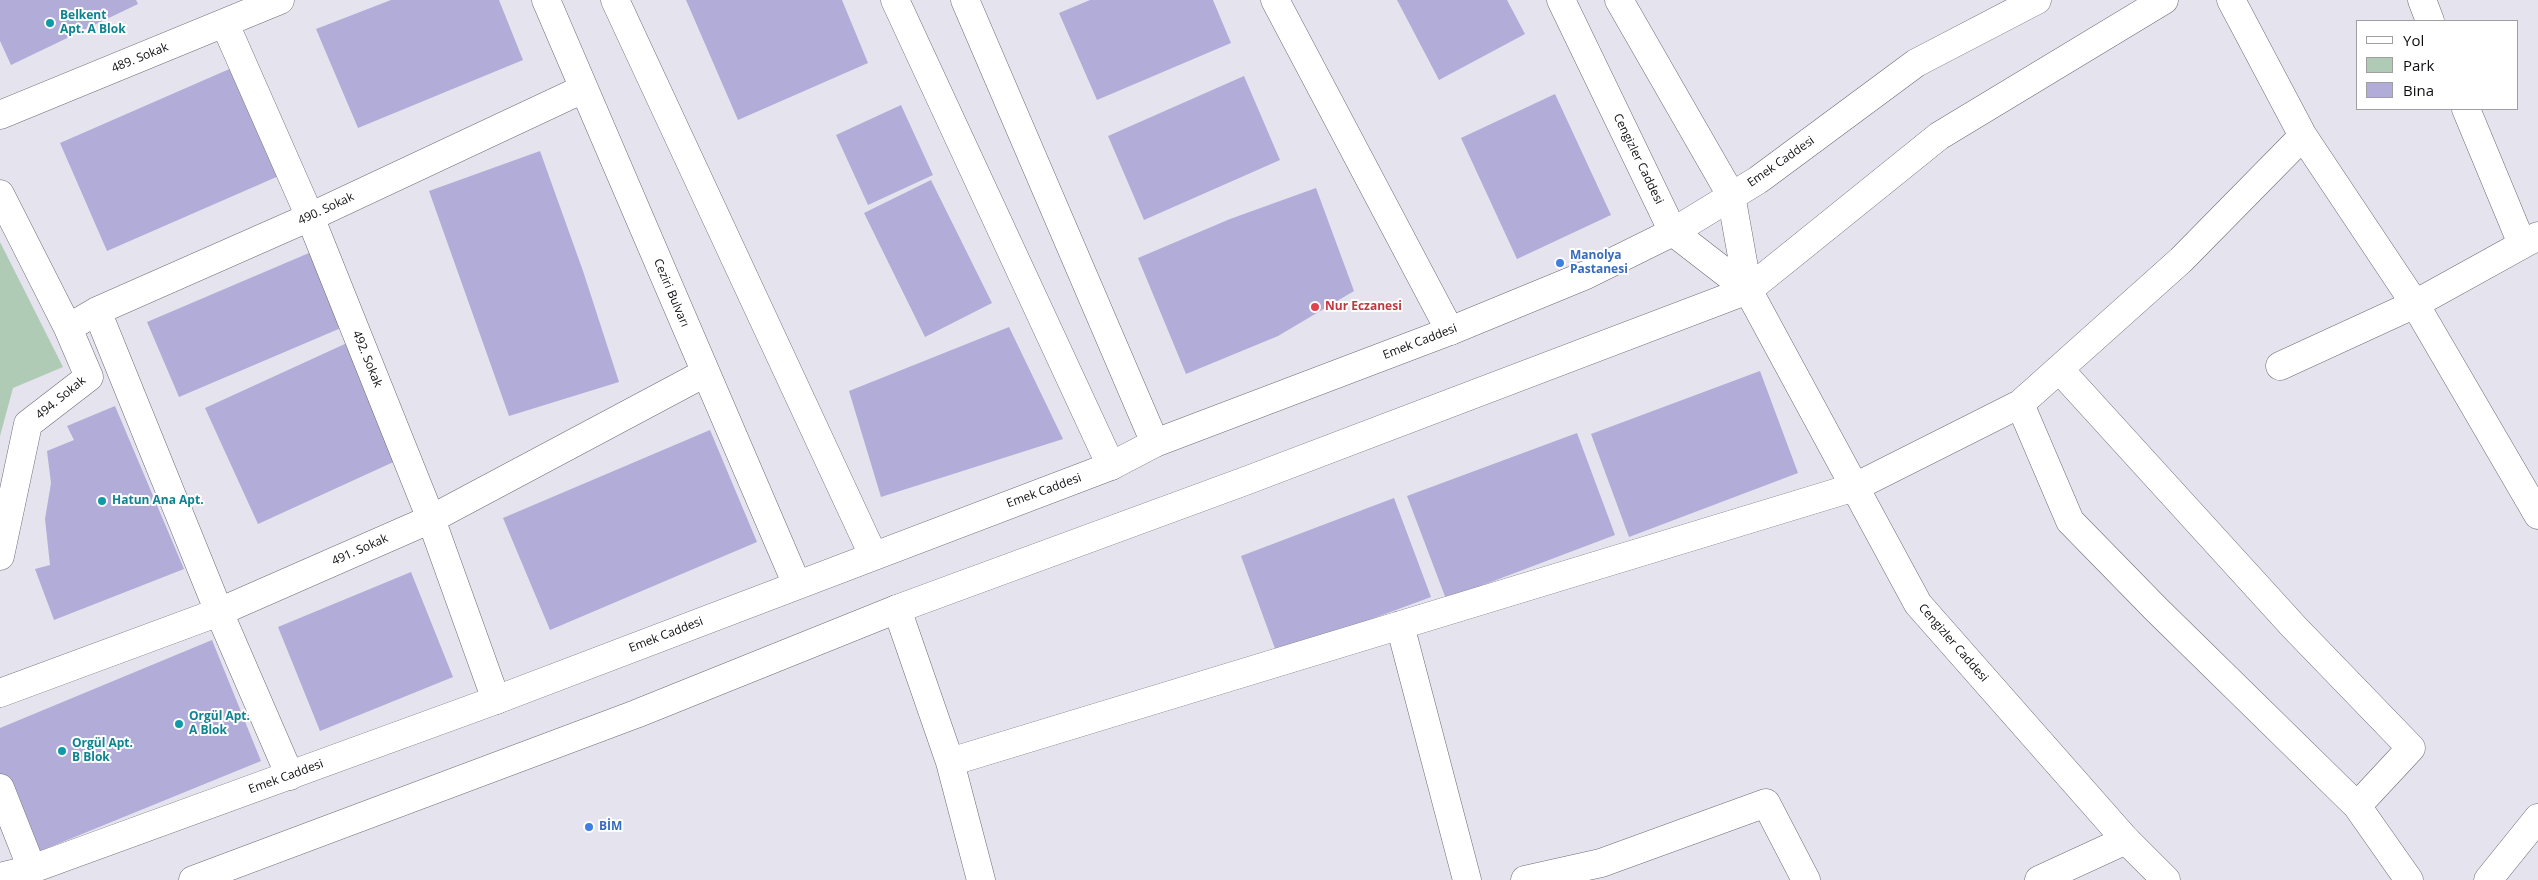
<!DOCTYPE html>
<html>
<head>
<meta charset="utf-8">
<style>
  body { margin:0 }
  #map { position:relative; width:2538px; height:880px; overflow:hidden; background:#e4e3ee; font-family:"Open Sans",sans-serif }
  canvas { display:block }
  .legend { position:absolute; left:2356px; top:20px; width:162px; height:90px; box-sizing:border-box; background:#fff; border:1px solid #9f9fa0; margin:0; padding:6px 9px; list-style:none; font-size:15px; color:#0e0e11 }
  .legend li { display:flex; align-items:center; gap:10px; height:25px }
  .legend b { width:25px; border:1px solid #9f9fa0 }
</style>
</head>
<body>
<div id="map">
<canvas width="2538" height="880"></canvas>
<ul class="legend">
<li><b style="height:6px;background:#fff"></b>Yol</li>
<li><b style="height:14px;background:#afcab5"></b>Park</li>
<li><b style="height:14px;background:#b1add8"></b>Bina</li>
</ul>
</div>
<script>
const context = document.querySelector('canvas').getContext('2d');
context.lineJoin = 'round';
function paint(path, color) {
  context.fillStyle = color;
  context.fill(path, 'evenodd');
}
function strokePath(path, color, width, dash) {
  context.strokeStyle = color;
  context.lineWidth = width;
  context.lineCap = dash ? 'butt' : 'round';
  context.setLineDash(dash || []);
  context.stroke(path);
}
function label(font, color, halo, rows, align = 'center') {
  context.font = font + ' "Open Sans",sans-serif';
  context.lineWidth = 4;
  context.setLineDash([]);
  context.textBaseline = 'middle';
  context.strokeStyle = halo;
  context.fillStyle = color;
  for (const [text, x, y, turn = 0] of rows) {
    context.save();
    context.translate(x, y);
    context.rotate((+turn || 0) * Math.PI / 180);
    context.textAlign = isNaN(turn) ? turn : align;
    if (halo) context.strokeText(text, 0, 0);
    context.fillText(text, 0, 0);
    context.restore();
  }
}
paint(new Path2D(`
  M0 242 63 367 13 388 0 436Z`), '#afcab5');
paint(new Path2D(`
  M0 0H136L138 4 11 65 0 41Z
  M391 0H499L523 60 358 128 316 29Z
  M686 0H842L868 63 738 120Z
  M1090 0H1213L1231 43 1097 100 1059 13Z
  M1397 0H1507L1525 34 1439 80Z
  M234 67 281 175 107 251 60 143Z
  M1244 76 1280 160 1144 220 1108 136Z
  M1555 94 1611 215 1517 259 1461 138Z
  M901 105 933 175 868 205 836 135Z
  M540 151 583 271 619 382 509 416 429 191Z
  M931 180 992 303 925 337 864 213Z
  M1316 188 1354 291 1278 336 1186 374 1138 258 1230 219Z
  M316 250 348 325 179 397 147 322Z
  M1009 327 1063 439 881 497 849 391Z
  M347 343 400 459 258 524 205 408Z
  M1760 371 1798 473 1629 537 1591 434Z
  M115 406 184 569 54 620 35 569 50 565 45 519 51 483 47 451 74 440 67 426Z
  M710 430 757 542 550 630 503 518Z
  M1577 433 1615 535 1446 599 1407 496Z
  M1394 498 1431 597 1277 654 1241 556Z
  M411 572 453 677 320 731 278 627Z
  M212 640 261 761 33 854 0 774V728Z`), '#b1add8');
const minor = new Path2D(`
  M895 0 1111 466
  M965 0 1155 443
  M1275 0 1450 331
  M2422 0 2430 21
  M225 24 310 217 431 519 496 700
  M2466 109 2522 244
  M0 115 280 0
  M2303 136 2415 304 2538 515
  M0 194 68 328 89 377 28 424 0 556
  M97 311 219 612 290 776
  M68 328 97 311 310 217 583 89
  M2280 366 2415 304 2538 236
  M2059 369 2294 627 2411 748 2357 806
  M2020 404 2070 521 2156 609 2357 806 2409 880
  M897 609 950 762
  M1400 625 1467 880
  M0 693 219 612 431 519 705 373
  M0 788 32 869
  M981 880 950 762 1855 487 2020 404 2181 260 2303 136 2231 0
  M1525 880 1601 863 1766 803 1806 880
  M2039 880 2126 840
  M2488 880 2538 818`);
const tertiary = new Path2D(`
  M546 0 797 585
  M615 0 873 555
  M1561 0 1673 232 1748 290
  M1619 0 1731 195 1748 290 1918 604 2126 840 2166 880
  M0 877 32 869 496 700 1111 466 1155 443 1450 331 1586 275 1673 232 1758 180 1916 63 2037 0
  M193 880 636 714 897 609 1248 480 1748 290 1939 136 2164 0`);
strokePath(minor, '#6d6c75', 29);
strokePath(tertiary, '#6d6c75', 29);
strokePath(minor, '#fff', 28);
strokePath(tertiary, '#fff', 28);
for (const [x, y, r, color] of [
  [50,23,5,"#0f9aa8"],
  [1560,263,5,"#3f7fe0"],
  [1315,307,5,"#e0444e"],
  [102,501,5,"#0f9aa8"],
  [179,724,5,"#0f9aa8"],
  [62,751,5,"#0f9aa8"],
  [589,827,5,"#3f7fe0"]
]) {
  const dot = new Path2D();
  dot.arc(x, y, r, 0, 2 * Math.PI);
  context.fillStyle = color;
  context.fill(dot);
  strokePath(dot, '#fff', 2);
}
label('bold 12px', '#0d838f', '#fff', [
  ["Belkent",60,16],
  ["Apt. A Blok",60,30],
  ["Hatun Ana Apt.",112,501],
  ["Orgül Apt.",189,717],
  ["A Blok",189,731],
  ["Orgül Apt.",72,744],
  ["B Blok",72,758]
], 'left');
label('12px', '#0e0e11', '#fff', [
  ["489. Sokak",140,58,-22],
  ["Cengizler Caddesi",1638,159,64],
  ["Emek Caddesi",1781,162,-35],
  ["490. Sokak",326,209,-25],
  ["Ceziri Bulvarı",671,293,67],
  ["Emek Caddesi",1420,342,-21],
  ["492. Sokak",367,359,68],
  ["494. Sokak",61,398,-39],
  ["Emek Caddesi",1044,491,-20],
  ["491. Sokak",360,550,-24],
  ["Emek Caddesi",666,635,-21],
  ["Cengizler Caddesi",1953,643,49],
  ["Emek Caddesi",286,777,-20]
]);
label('bold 12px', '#366cbe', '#fff', [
  ["Manolya",1570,256],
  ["Pastanesi",1570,270],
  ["BİM",599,827]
], 'left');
label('bold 12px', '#be3a42', '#fff', [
  ["Nur Eczanesi",1325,307]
], 'left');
</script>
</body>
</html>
